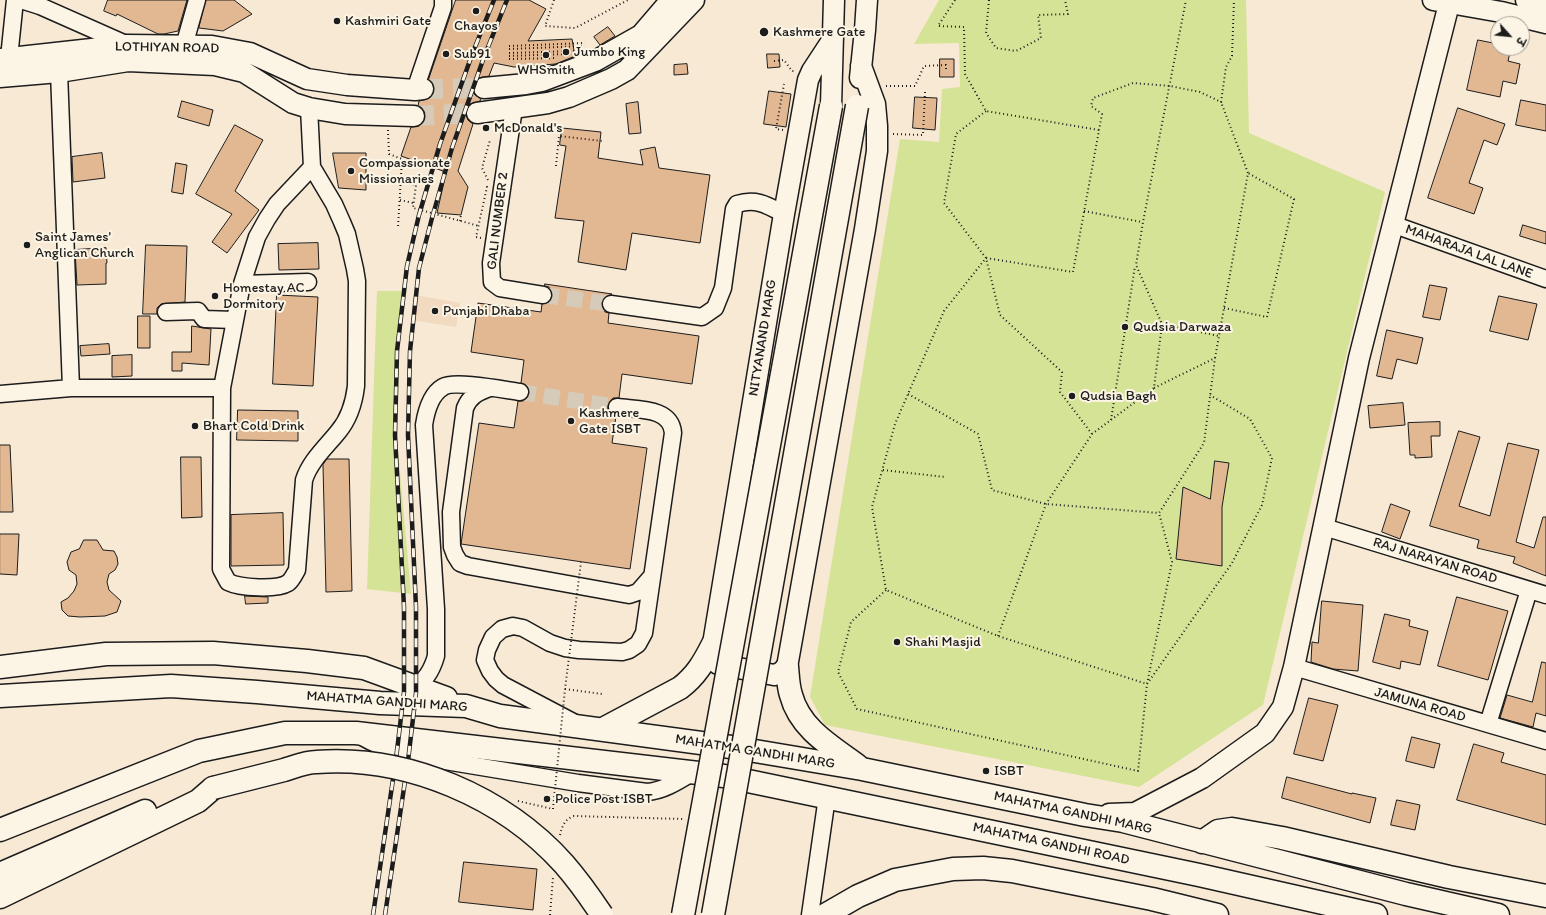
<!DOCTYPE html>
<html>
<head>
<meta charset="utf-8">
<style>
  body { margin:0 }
  #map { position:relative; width:1546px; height:915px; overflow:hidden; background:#f7e9d4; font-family:Itim,"Playpen Sans Deva",sans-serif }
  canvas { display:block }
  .north { position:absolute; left:1490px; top:16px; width:40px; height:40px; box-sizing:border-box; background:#fcf5e5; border:1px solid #a29e95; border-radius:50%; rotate:117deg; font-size:11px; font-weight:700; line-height:16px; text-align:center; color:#1c1c1c }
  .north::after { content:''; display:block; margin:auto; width:14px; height:18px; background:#1c1c1c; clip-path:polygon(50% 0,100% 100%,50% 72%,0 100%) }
</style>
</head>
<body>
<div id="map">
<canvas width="1546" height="915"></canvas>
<div class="north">उ</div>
</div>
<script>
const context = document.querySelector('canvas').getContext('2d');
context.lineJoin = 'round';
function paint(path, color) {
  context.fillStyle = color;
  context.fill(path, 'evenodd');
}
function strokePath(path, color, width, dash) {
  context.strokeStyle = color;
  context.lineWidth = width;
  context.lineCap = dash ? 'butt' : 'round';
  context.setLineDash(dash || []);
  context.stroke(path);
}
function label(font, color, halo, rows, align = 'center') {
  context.font = font + ' Itim,sans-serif';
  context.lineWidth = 4;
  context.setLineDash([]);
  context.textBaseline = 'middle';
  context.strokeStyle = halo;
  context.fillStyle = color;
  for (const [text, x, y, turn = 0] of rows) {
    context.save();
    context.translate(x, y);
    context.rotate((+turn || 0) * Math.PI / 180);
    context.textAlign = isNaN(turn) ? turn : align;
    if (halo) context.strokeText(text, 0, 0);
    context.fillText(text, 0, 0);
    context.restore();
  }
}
paint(new Path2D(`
  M415 295 460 303 456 327 411 320Z`), '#f1dac0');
paint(new Path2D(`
  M939 0H1246L1249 133 1385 192 1263 705 1139 787 825 725 810 697 900 139 939 142 942 89 960 87 959 43 914 44Z
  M377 291H401L397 439 411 594 367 589Z`), '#d5e397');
const building = new Path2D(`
  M108 0H187L178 31 164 34H158L117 14 116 16 104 11Z
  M206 0H234L252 14 223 31 199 28Z
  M456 0H529L546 9 528 41 572 39 575 56 556 64 514 67 494 63 489 76 478 78 474 83 473 89 474 94 481 99 480 101 470 104 466 109V114L468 120 473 124 458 171 468 187 461 215 437 213 444 182 443 171 401 156 411 127 419 126 424 122 425 116 424 111 418 106 419 101 430 98 434 93V87L432 82 429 79Z
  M608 27 615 36 600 45 594 37Z
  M1478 40 1498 44V48H1511L1508 61 1520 64 1516 84 1503 81 1500 97 1467 90Z
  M767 54H779L780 67 768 68Z
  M940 59H954V77H940Z
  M687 64 688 74 674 75V65Z
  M769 91 791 94 786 127 764 124Z
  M915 97 937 98 935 130 913 128Z
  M1521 100 1546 105V131L1516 125Z
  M182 101 213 110 209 126 178 117Z
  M638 102 641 133 629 134 626 104Z
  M1458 108 1505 124 1497 145 1484 140 1469 183 1483 188 1474 214 1428 198Z
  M235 125 263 140 235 191 259 210 227 253 212 242 232 214 196 194Z
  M562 128 601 132 598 158 643 165 640 150 655 147 659 168 710 175 700 243 632 233 626 270 578 262 584 221 555 218 566 146 560 145Z
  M102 153 105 178 73 182 72 157Z
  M333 153H366V190L339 188Z
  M176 163 187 165 183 194 172 192Z
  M1523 225 1546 232V244L1520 236Z
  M318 243 319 269 279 270 278 244Z
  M146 245 187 246 185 302 161 304 157 308V314H143Z
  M106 248 107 263H106V284L77 285 75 250Z
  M545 284 612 294 604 298 602 302V308L605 312 609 313 608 323 699 336 692 384 622 374 619 398H613L608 406V411L612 415 616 416 612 443 647 448 630 569 461 544 479 423 514 428 518 401H523L527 398 529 393 526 385 521 383 524 360 471 352 478 303 541 312 542 304 550 301 552 296V291L549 287 545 286Z
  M1430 285 1447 288 1440 320 1423 317Z
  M277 295 318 297 313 386 273 384Z
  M1499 296 1537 304 1528 340 1490 331Z
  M138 316H150V348H138Z
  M192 326 211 329 209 365 182 363V371H172V352H191Z
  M1387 330 1423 338 1417 364 1397 359 1392 379 1377 376Z
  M109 344 110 354 81 356 80 346Z
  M132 355V376L112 377V356Z
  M1403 403 1405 425 1370 428 1368 406Z
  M238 410 298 411V441L237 440Z
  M1440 422V436H1431L1432 457 1415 458V455H1410L1408 423Z
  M1459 431 1480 437 1459 506 1490 516 1508 443 1539 450 1516 542 1534 548 1543 517H1546V576L1513 563 1515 557 1477 548 1479 540 1430 526Z
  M0 445H10L13 512H0Z
  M181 457H201L202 517 182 518Z
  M327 459H349L352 591 326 592 323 465Z
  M1215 461 1229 463 1222 507V566L1176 559 1183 487 1210 499Z
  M1391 504 1410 511 1400 539 1382 532Z
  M283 513 284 565 231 566V515Z
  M0 534H19L17 575 0 574Z
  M84 540H97L103 550 114 551 117 557 118 564 115 570 109 574 107 582 109 590 121 601 117 612 105 616 80 617 68 616 62 610 61 602 68 598 74 591 77 584 76 575 69 570 67 562 71 552 79 549Z
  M245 596 268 597V603L246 604Z
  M1457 597 1508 611 1488 680 1438 666Z
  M1322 601 1363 605 1358 671 1333 669 1311 662 1312 642 1318 643Z
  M1385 614 1410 620 1409 626 1428 631 1420 665 1401 661 1400 669 1373 662Z
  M1542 662 1546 663V716L1536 713 1533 727 1500 718 1507 695 1532 702Z
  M1309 698 1338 705 1323 761 1294 754Z
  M1412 737 1440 744 1434 768 1406 761Z
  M1474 744 1504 753 1501 762 1546 775V825L1457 800Z
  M1287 777 1352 794V793L1376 798 1370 823 1282 798Z
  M1397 800 1420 805 1415 830 1391 825Z
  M464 862 537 869 533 910 459 902Z`);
paint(building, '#e2b892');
strokePath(building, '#1c1c1c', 1);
strokePath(new Path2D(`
  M543 295 611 304
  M520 392 617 407`), '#d6cab8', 16, [16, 8]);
strokePath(new Path2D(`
  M423 89 484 88
  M414 116 477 113`), '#d6cab8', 20, [20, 10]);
const minor = new Path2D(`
  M21 0 40 6 128 45
  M184 46 197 0
  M9 58 15 0
  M59 72 71 388
  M415 90 443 7V0
  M309 108 312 167 334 204 342 222 347 234 355 269 357 281 356 386C354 403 349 419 338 432 326 447 310 461 304 480L297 570C294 575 292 580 288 583 277 590 240 588 228 582L221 569 222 388 242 284 257 237 267 219 277 204 312 167
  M514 108 491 263 492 282 500 288 543 295
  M1392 224 1546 279
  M242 284 308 282
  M611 304 702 317 715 308 723 288 734 209 737 204C756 198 767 205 784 214
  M166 312 198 311 204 319 234 320
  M490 388C478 392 470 396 465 408L451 512 452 547 455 555 460 563 468 566 629 595 638 592 652 576
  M0 394 71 388H222
  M1324 527 1546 595
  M1294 667 1546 741
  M414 687C426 681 432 670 436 656V609L424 425C426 412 431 394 443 387 454 380 505 390 520 392
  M575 723 503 685 496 679 490 671 485 660 487 650 493 637 502 629 513 626 523 628 550 643 565 648 579 650 622 652 629 650 638 644 644 633 673 433C671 407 637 410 617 407
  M1488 724 1529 590
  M364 738C379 747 393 750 409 755L578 783 647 792C664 791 680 780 695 771
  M810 915 827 797`);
const major = new Path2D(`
  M1433 0 1501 12 1546 23
  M1526 0 1546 4
  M833 39 812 71 808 80 784 214 713 644V659L718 664 774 675 780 673 787 667 865 229 877 151V126L875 104 861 66
  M0 59 128 45 212 46 250 53 307 79 347 85 415 90 423 89
  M0 77 59 72 128 61 215 65 244 72 293 103 309 108 345 114 414 116
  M860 78 865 30 867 0
  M484 88 526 84 542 81 595 61 641 35 671 0
  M831 106 834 0
  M477 113 548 103 569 97 611 79 627 70 694 0
  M1109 814 1135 813 1202 778 1265 733 1283 707 1294 667 1359 358 1450 0`);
const highway = new Path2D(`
  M0 667 106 654 213 653 307 661 364 668 446 698
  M787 667C788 676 788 686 791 695 800 729 831 746 858 766
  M0 696 171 686 257 692 380 703 466 706 500 716 731 747 862 769 1085 815 1123 821 1406 894 1498 915
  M603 729 680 688C696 676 704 662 713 644
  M0 830 199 751 285 733H356L724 776 1199 875 1376 915
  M1202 842 1218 831 1232 829 1282 838 1449 877 1546 896
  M0 874 145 811
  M0 897 198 801 213 788
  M825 915 858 896 895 880 953 869 983 868 1012 871 1152 899 1217 915`);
strokePath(minor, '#1c1c1c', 19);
strokePath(major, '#1c1c1c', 23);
strokePath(highway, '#1c1c1c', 25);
strokePath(new Path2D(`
  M554 0 545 26 575 28 628 0
  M955 0 938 26 964 27 965 74 986 111 1099 130
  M989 0 986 33 996 48 1016 51 1041 38 1038 15 1068 14 1065 0
  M509 46 585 43
  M509 49 584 46
  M509 53 574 51
  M509 56 566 54
  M509 59 556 58
  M774 61 784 60 792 71H794
  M886 86H915L924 66 946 65V70
  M986 111 956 134 944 203 986 258 944 311 895 424 872 507 886 590 998 636 1147 684 1172 562 1159 513
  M388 130 389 154 402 159 398 227
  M783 130 776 129 784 84
  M893 134 923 135 925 92
  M556 166 559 136 602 141
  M488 180 482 168 490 140
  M401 182 416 185 413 208 479 226
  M400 200 413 203
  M1084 211 1142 222
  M460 221 461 215
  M481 238 476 237 487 187 484 186
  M1224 308 1267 317 1294 199 1248 173
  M1162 324 1219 336 1248 173 1221 102
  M1154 388 1215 358 1219 336
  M908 394 978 434 992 490 1046 504 1159 513 1204 443 1215 358
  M1111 420 1135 266
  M1092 434 1060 392 1062 372 1000 315 986 258 1073 272 1102 114 1091 106 1093 98 1133 83 1170 86 1200 92 1221 102 1226 67 1232 56 1234 0
  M883 470 945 477
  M886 590 851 622 838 672 857 709 1138 771 1147 684 1232 563 1262 505 1272 458 1250 419 1210 395
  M998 636 1046 504 1092 434 1154 388 1162 324 1136 265 1143 222 1186 0
  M565 689 602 694
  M518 801 553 809
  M560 835C562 826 565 819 574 816L683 819
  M550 915 553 877`), '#1c1c1c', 2, [1, 3]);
strokePath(minor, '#fcf5e5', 16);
strokePath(major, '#fcf5e5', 20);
strokePath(highway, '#fcf5e5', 22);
const rail = new Path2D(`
  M373 915 396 759 404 692V607L395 435 397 351 407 266 419 215 440 144 473 52 494 0
  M385 915 408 761 416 693V607L408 435 410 351 419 268 432 218 452 148 484 57 507 0`);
strokePath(rail, '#1c1c1c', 4.5);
strokePath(rail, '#fcf5e5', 3, [9]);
const highwayBridge = new Path2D(`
  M213 788C237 782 260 776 284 770 294 767 306 762 316 762 407 755 504 797 564 864 578 880 590 897 602 915
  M683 915 831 106
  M713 915 857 106`);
strokePath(highwayBridge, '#1c1c1c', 25, []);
strokePath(new Path2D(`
  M553 809 565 689 581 562`), '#1c1c1c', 2, [1, 3]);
strokePath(highwayBridge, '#fcf5e5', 22);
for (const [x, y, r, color] of [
  [476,11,4,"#1c1c1c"],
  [337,21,4,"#1c1c1c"],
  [764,32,5,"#1c1c1c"],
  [566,52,4,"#1c1c1c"],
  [446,54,4,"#1c1c1c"],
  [546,55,4,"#1c1c1c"],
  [486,128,4,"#1c1c1c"],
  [351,171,4,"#1c1c1c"],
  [27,245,4,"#1c1c1c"],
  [215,296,4,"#1c1c1c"],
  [435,311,4,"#1c1c1c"],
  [1125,327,4,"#1c1c1c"],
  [1072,396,4,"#1c1c1c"],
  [571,421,4,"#1c1c1c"],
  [195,426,4,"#1c1c1c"],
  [897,642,4,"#1c1c1c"],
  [986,771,4,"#1c1c1c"],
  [547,799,4,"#1c1c1c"]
]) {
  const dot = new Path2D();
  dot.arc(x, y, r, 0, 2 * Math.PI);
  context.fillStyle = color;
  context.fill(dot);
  strokePath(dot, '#fcf5e5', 1.5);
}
label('14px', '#1c1c1c', '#fcf5e5', [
  ["Kashmiri Gate",345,21],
  ["Chayos",476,26,"center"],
  ["Kashmere Gate",773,32],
  ["Jumbo King",574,52],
  ["Sub91",454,54],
  ["WHSmith",546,70,"center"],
  ["McDonald's",494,128],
  ["Compassionate",359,163],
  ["Missionaries",359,179],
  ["Saint James'",35,237],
  ["Anglican Church",35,253],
  ["Homestay AC",223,288],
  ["Dormitory",223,304],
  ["Punjabi Dhaba",443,311],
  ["Qudsia Darwaza",1133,327],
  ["Qudsia Bagh",1080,396],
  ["Kashmere",579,413],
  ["Gate ISBT",579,429],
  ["Bhart Cold Drink",203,426],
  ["Shahi Masjid",905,642],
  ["ISBT",994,771],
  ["Police Post ISBT",555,799]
], 'left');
label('14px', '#1c1c1c', '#fcf5e5', [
  ["LOTHIYAN ROAD",167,48,1],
  ["GALI NUMBER 2",498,221,-83],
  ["MAHARAJA LAL LANE",1469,252,20],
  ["NITYANAND MARG",763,338,-81],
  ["RAJ NARAYAN ROAD",1435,561,17],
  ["MAHATMA GANDHI MARG",387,702,4],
  ["JAMUNA ROAD",1420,705,16],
  ["MAHATMA GANDHI MARG",755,752,9],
  ["MAHATMA GANDHI MARG",1073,813,12],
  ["MAHATMA GANDHI ROAD",1051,844,12]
]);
</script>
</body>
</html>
